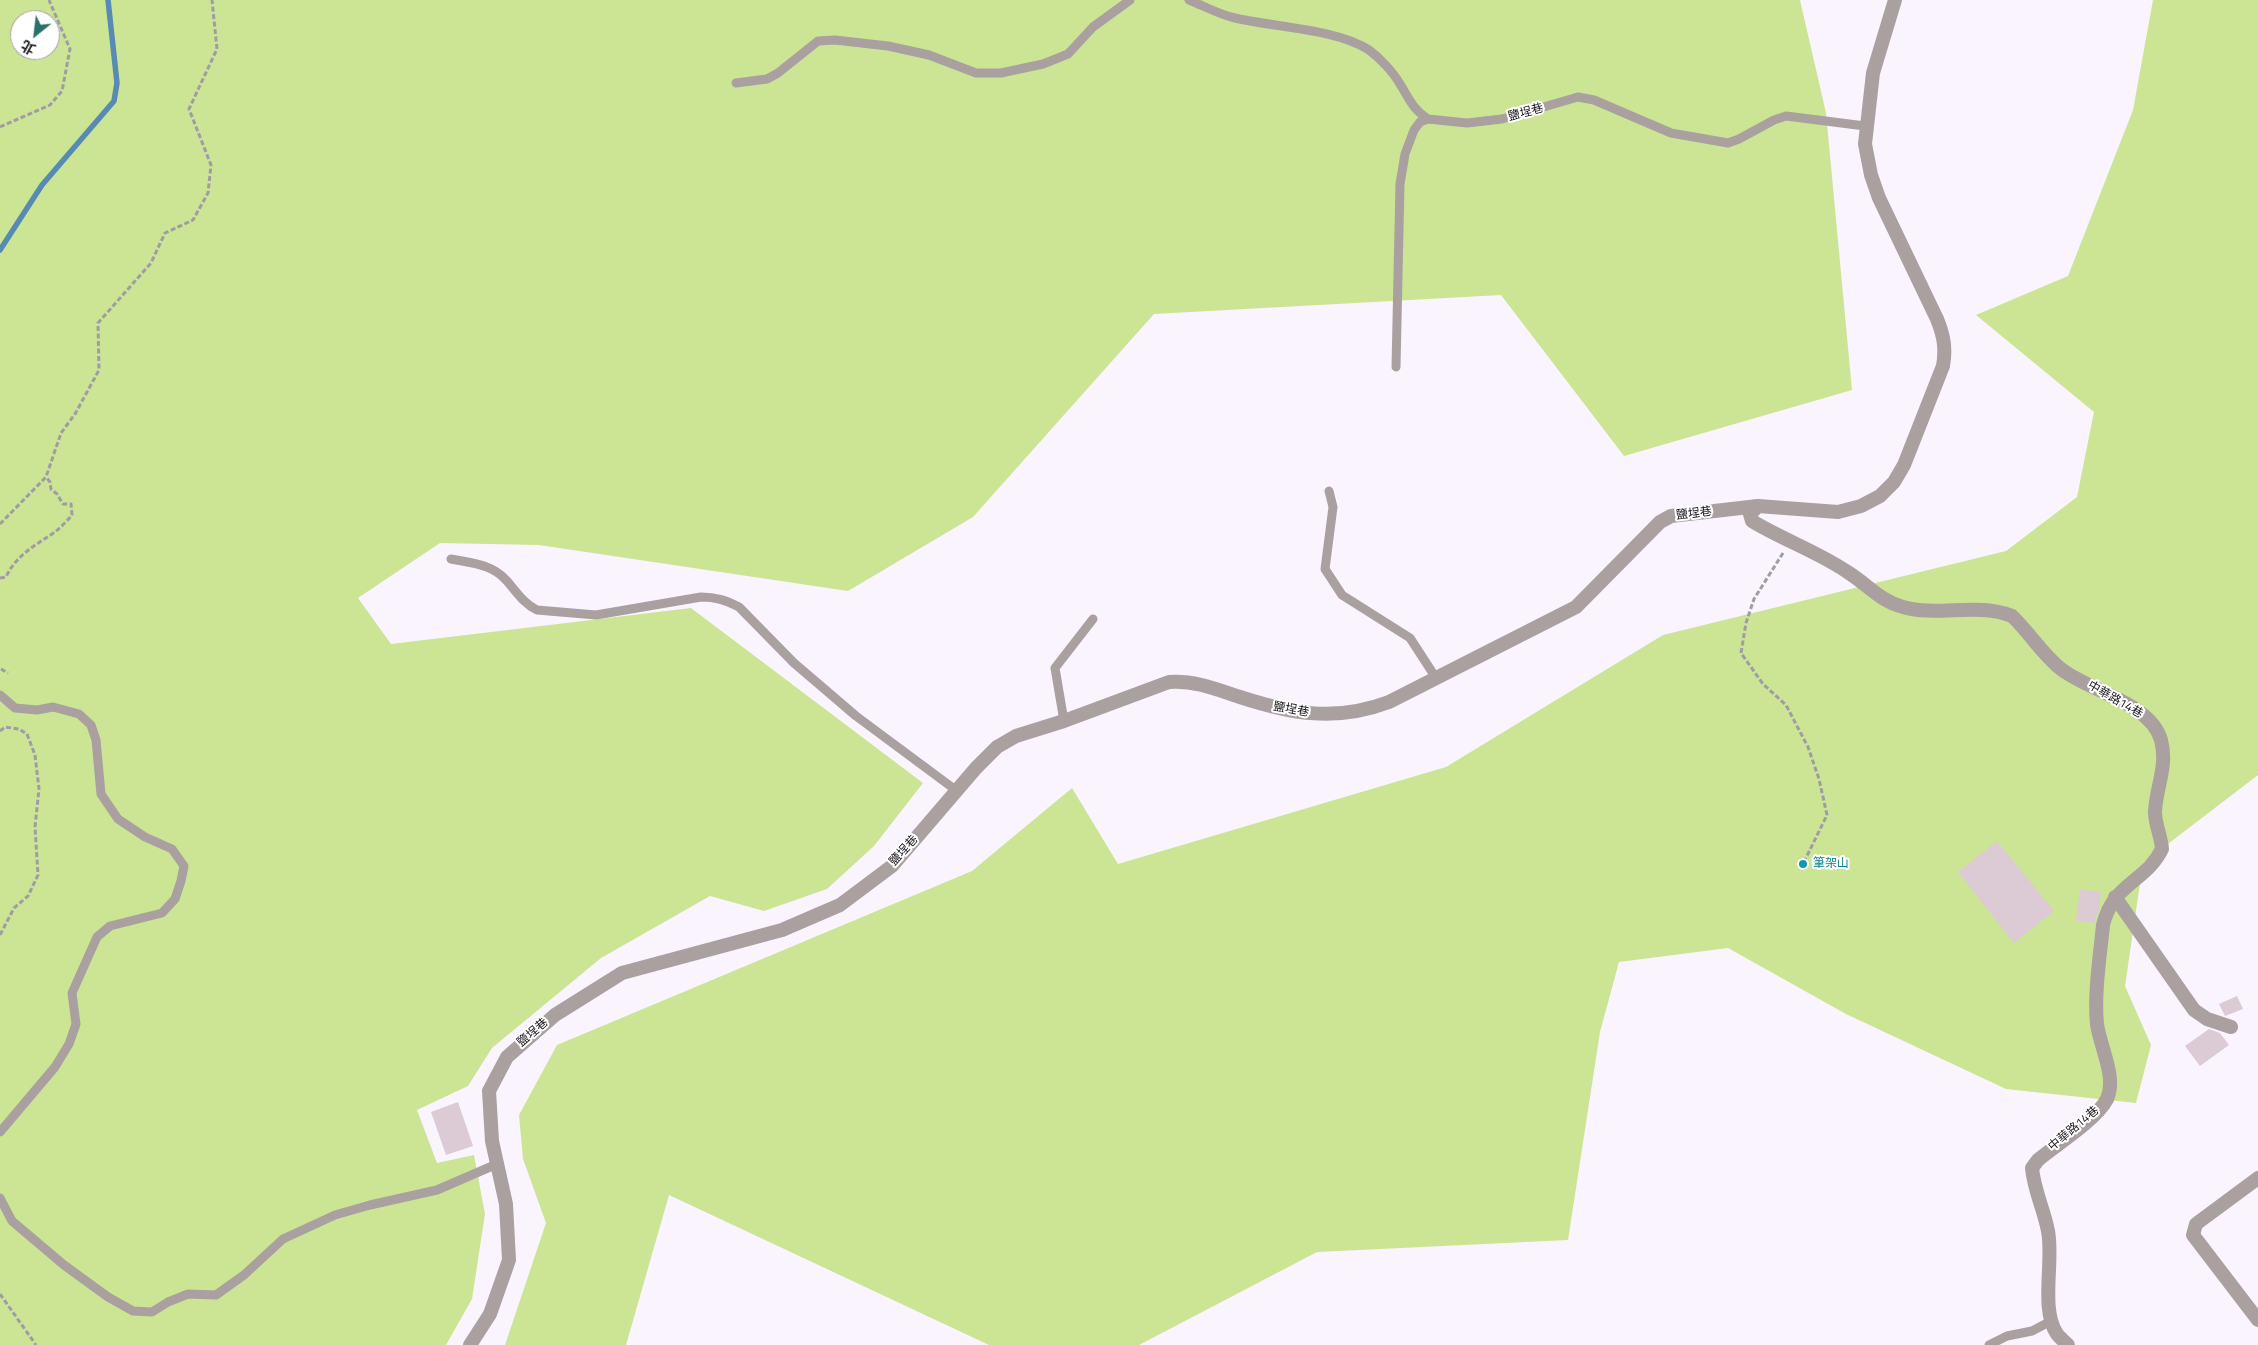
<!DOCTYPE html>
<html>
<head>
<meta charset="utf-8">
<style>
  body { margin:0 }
  #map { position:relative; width:2258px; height:1345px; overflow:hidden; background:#f9f4fe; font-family:"Titillium Web","Noto Sans TC",sans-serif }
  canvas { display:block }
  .north { position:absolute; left:10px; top:10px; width:50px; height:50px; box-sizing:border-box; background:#fff; border:1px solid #a3a2a5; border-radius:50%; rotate:209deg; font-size:14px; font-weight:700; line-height:20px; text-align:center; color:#1a171d }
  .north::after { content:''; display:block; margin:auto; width:18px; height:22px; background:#2a7269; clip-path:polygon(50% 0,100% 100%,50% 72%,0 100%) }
</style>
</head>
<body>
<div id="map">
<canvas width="2258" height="1345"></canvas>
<div class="north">北</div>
</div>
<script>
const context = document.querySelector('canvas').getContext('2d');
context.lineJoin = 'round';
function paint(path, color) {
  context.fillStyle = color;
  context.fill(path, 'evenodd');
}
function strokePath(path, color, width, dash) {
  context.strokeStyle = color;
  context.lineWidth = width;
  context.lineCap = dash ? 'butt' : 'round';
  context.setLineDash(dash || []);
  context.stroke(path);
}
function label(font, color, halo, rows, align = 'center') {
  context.font = font + ' "Titillium Web","Noto Sans TC",sans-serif';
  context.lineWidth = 4;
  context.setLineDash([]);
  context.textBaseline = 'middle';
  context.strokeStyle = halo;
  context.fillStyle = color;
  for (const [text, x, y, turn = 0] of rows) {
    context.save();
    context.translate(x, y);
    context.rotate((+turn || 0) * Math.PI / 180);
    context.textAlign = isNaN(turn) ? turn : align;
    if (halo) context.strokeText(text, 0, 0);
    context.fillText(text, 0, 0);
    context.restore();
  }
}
paint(new Path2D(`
  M0 0H1800L1826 113 1852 390 1624 456 1501 295 1154 314 973 517 848 591 539 545 440 543 358 598 391 644 691 608 923 783 874 846 827 889 764 911 710 896 601 958 492 1048 468 1086 417 1110 437 1163 474 1155 485 1214 472 1299 446 1345H0ZM20 20H50V50H20Z
  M2153 0H2258V775L2143 863 2125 986 2151 1045 2136 1103 2006 1089 1846 1014 1728 948 1619 962 1600 1032 1568 1240 1317 1252 1139 1345H989L669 1195 626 1345H505L546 1223 523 1159 519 1115 557 1045 972 871 1072 788 1118 864 1446 767 1663 635 2006 551 2077 497 2094 412 1976 315 2068 276 2133 110Z`), '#cbe595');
strokePath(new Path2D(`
  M0 250 42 185 114 101 117 83 108 0`), '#578bb4', 5.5);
paint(new Path2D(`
  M1997 841 2054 911 2014 943 1958 872Z
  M2080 889 2101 892 2099 910 2094 923 2076 921Z
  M2237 996 2243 1009 2225 1016 2219 1004Z
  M2209 1029 2220 1033 2229 1045 2200 1066 2185 1046Z
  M458 1102 473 1146 446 1155 431 1112Z`), '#dccbd5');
strokePath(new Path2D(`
  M0 127 50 105 62 91 70 49 49 0
  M0 524 46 477 61 433 75 414 99 370 98 323 151 263 165 233 193 220 208 193 211 165 189 109 217 49 212 0
  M1783 553 1754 599 1746 623 1741 653 1763 684 1786 705 1808 747 1819 779 1827 815 1803 864
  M0 578 6 577C16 555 36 545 55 532 61 527 67 521 72 515L71 504H63L57 494 51 489 50 482 46 477
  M1 669 8 673
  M0 731 5 727 19 729 27 734 35 755 39 789 35 827 38 875 28 896 14 908 0 935
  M0 1294 36 1345`), '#a09ca4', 3, [5, 2.5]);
strokePath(new Path2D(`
  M1189 0C1204 6 1220 15 1235 18 1273 27 1338 29 1369 50 1380 58 1393 72 1400 84 1409 98 1413 110 1428 119
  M736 83 767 79 778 73 818 41 835 40 888 46 929 55 976 73H1001L1043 64 1068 54 1093 27 1130 0
  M1396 367 1400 184 1405 154 1414 130 1420 122 1428 119 1467 123 1502 119 1578 97 1594 100 1671 133 1728 143 1739 139 1774 120 1786 116 1865 126
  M1329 491 1333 507 1325 569 1342 595 1410 638 1436 678
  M451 559C471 563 492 564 506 580 516 591 523 603 537 610L596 615 701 597C716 597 725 600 739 607L794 663 856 716 957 791
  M0 695 15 708 37 710 53 707 79 714 91 725 96 740 101 794 118 819 145 837 172 849 184 866 181 881 175 899 162 913 110 926 97 937 72 993 76 1024 69 1044 55 1067 0 1132
  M1064 721 1055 668 1093 619
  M0 1198 12 1221 64 1265 108 1297 133 1311 152 1312 168 1302 188 1294 216 1295 244 1275 283 1239 335 1215 370 1205 437 1190 497 1164
  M1989 1345 2007 1336 2032 1331 2051 1321`), '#a9a09f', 9);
strokePath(new Path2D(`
  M1758 506 1750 514 1752 521C1783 540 1819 552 1849 573 1868 585 1880 601 1903 607 1938 617 1978 602 2012 616 2029 632 2042 654 2061 669 2089 691 2151 703 2161 740 2168 766 2156 787 2155 812 2155 824 2161 836 2162 849 2146 882 2113 883 2103 925 2100 956 2094 993 2097 1024 2100 1047 2117 1077 2107 1099 2097 1119 2056 1145 2038 1160L2032 1168C2034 1190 2044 1210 2048 1231 2054 1261 2040 1309 2057 1334 2060 1338 2065 1342 2068 1345
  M2115 897 2194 1010 2207 1019 2231 1027
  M2258 1178 2196 1224 2193 1235 2258 1320`), '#a9a09f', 14);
strokePath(new Path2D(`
  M470 1345 490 1314 509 1260 506 1204 492 1141 489 1091 507 1057 555 1015 622 973 782 930 840 905 892 866 976 768 997 747 1016 736 1064 721 1169 682C1194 680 1216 689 1240 697 1292 714 1336 722 1389 702L1576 607 1660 522 1671 516 1758 506 1838 512 1861 506 1880 496 1894 482 1904 465 1943 366C1946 349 1944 336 1937 319L1879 198 1871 175 1865 144 1873 73 1895 0`), '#a9a09f', 14);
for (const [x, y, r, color] of [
  [1803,864,5,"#0f9aa8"]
]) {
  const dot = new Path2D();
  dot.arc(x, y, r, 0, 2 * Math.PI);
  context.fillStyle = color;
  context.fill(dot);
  strokePath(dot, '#fff', 2);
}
label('12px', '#1a171d', '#fff', [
  ["鹽埕巷",1526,113,-15],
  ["鹽埕巷",1694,514,-7],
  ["中華路14巷",2115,700,30],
  ["鹽埕巷",1291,710,10],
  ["鹽埕巷",904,851,-48],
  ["鹽埕巷",533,1033,-41],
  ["中華路14巷",2074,1129,-40]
]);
label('12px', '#0d838f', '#fff', [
  ["筆架山",1813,864]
], 'left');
</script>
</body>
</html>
